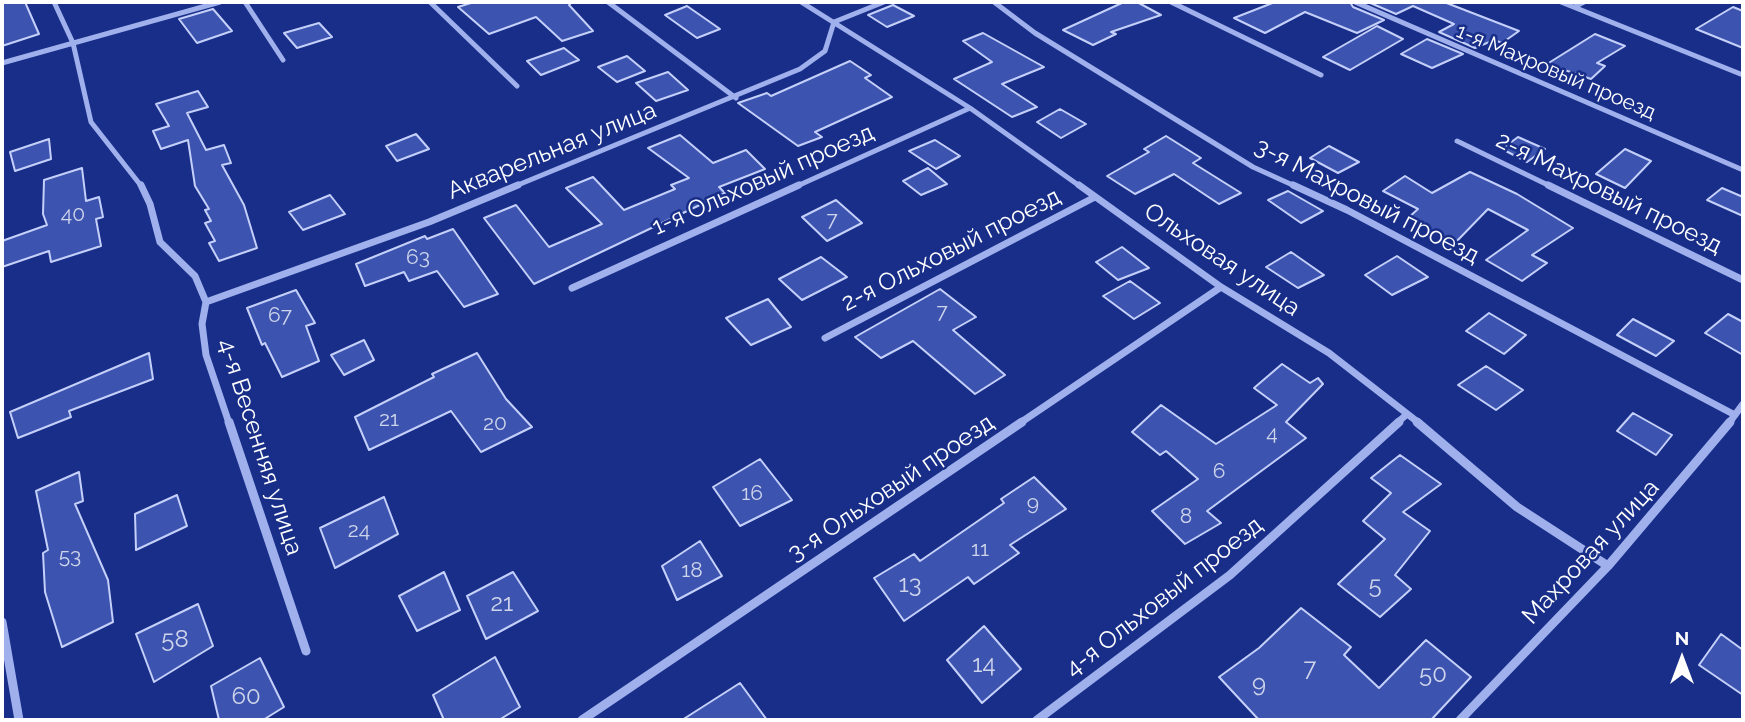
<!DOCTYPE html>
<html>
<head>
<meta charset="utf-8">
<style>
  body { margin:0 }
  #map { position:relative; width:1745px; height:722px; overflow:hidden; background:#182e88; font-family:Raleway,sans-serif }
  canvas { display:block }
  .frame { position:absolute; inset:0; border:4px solid #fff; pointer-events:none }
  .north { position:absolute; left:1647px; top:624px; width:70px; height:70px; -webkit-text-stroke:5px #182e88; paint-order:stroke; rotate:0deg; font-size:19px; font-weight:700; line-height:28px; text-align:center; color:#fff }
  .north::after { content:''; display:block; margin:auto; width:24px; height:32px; background:#fff; clip-path:polygon(50% 0,100% 100%,50% 72%,0 100%) }
</style>
</head>
<body>
<div id="map">
<canvas width="1745" height="722"></canvas>
<div class="frame"></div>
<div class="north">N</div>
</div>
<script>
const context = document.querySelector('canvas').getContext('2d');
context.lineJoin = 'round';
function paint(path, color) {
  context.fillStyle = color;
  context.fill(path, 'evenodd');
}
function strokePath(path, color, width, dash) {
  context.strokeStyle = color;
  context.lineWidth = width;
  context.lineCap = dash ? 'butt' : 'round';
  context.setLineDash(dash || []);
  context.stroke(path);
}
function label(font, color, halo, rows, align = 'center') {
  context.font = font + ' Raleway,sans-serif';
  context.lineWidth = 5;
  context.setLineDash([]);
  context.textBaseline = 'middle';
  context.strokeStyle = halo;
  context.fillStyle = color;
  for (const [text, x, y, turn = 0] of rows) {
    context.save();
    context.translate(x, y);
    context.rotate((+turn || 0) * Math.PI / 180);
    context.textAlign = isNaN(turn) ? turn : align;
    if (halo) context.strokeText(text, 0, 0);
    context.fillText(text, 0, 0);
    context.restore();
  }
}
const building = new Path2D(`
  M2 2H25L39 34 2 46Z
  M474 2H572L569 5 593 31 562 41 536 17 489 34 458 7Z
  M1124 2H1137L1161 15 1111 32 1116 34 1093 45 1063 30Z
  M1275 2H1350L1353 7 1384 20 1357 33 1305 12 1265 33 1234 18Z
  M1368 2H1444L1519 31 1502 43 1494 40 1475 48 1439 32 1454 24 1413 6 1396 14Z
  M893 5 914 16 887 27 868 15Z
  M687 6 720 29 697 38 665 15Z
  M1733 7 1743 11V48L1696 29Z
  M213 9 232 31 197 43 179 19Z
  M319 23 332 37 297 48 284 33Z
  M1377 26 1403 39 1350 70 1323 57Z
  M983 33 1044 67 1002 84 1037 107 1012 117 954 79 992 62 963 41Z
  M1595 34 1625 46 1597 63 1605 66 1591 79 1547 64Z
  M1427 39 1463 54 1432 68 1401 54Z
  M564 48 579 60 541 75 527 61Z
  M627 56 645 71 617 82 598 67Z
  M850 61 871 75 865 78 892 97 815 132 822 137 798 146 738 103 767 93 771 96Z
  M668 72 688 90 656 101 636 83Z
  M198 91 208 107 187 113 206 150 224 145 231 163 222 165 244 205 257 248 219 261 209 243 215 241 205 223 211 221 205 210 209 209 195 186 188 140 161 149 153 131 169 126 156 104Z
  M1060 109 1086 124 1061 138 1037 122Z
  M416 134 429 149 397 161 386 146Z
  M680 135 713 163 746 150 765 169 719 187 725 193 534 284 484 218 516 205 549 247 602 224 566 188 593 177 624 210 675 189 671 185 689 178 648 148Z
  M1166 136 1201 158 1193 163 1241 193 1219 204 1174 174 1135 194 1107 176 1149 152 1144 149Z
  M1518 137 1545 149 1527 162 1502 149Z
  M49 139 51 159 15 171 10 152Z
  M935 140 960 156 936 169 909 151Z
  M1329 146 1359 162 1338 173 1310 158Z
  M1625 149 1651 161 1625 188 1596 174Z
  M82 168 86 201 99 197 103 217 96 219 101 246 51 262 49 251 2 267V241L47 225 43 214 44 180Z
  M928 168 947 184 921 195 903 181Z
  M1470 172 1517 194 1573 228 1532 255 1547 263 1522 281 1486 260 1528 230 1488 209 1455 243 1408 218 1418 209 1383 191 1405 176 1432 193Z
  M1722 188 1743 197V216L1707 200Z
  M1288 191 1323 211 1301 223 1268 200Z
  M330 195 345 214 303 230 289 212Z
  M836 200 862 223 827 241 802 217Z
  M453 229 498 294 464 307 437 271 409 281 404 272 365 286 356 264 425 236 427 239Z
  M1122 247 1149 268 1118 280 1096 262Z
  M1291 252 1324 275 1298 288 1266 267Z
  M1397 256 1428 277 1392 295 1365 275Z
  M821 257 847 277 802 300 779 279Z
  M1130 281 1160 303 1134 319 1103 296Z
  M940 289 976 317 953 330 1005 375 975 394 913 341 881 358 855 337Z
  M296 290 315 323 306 326 319 361 282 377 265 343 262 345 247 308Z
  M768 299 791 327 751 345 726 318Z
  M1489 313 1526 335 1504 354 1466 331Z
  M1728 314 1743 322V355L1705 333Z
  M1633 319 1674 341 1656 356 1617 335Z
  M364 340 374 360 344 375 331 355Z
  M149 353 153 379 69 411 71 417 18 438 10 412Z
  M477 353 506 399 532 427 481 452 451 411 369 450 355 417 434 377 432 374Z
  M1282 364 1310 383 1318 378 1323 384 1286 422 1306 438 1207 511 1221 523 1185 544 1152 511 1198 479 1166 451 1160 455 1132 432 1161 405 1216 444 1277 405 1254 388Z
  M1486 366 1523 390 1496 410 1458 385Z
  M1633 413 1672 435 1656 455 1617 431Z
  M1400 455 1441 484 1403 512 1430 531 1395 575 1411 589 1380 617 1338 584 1385 539 1363 521 1391 493 1371 478Z
  M760 459 792 500 740 526 713 487Z
  M79 472 83 501 75 504 108 580 113 622 62 647 45 592 43 553 48 550 36 491Z
  M1034 477 1066 509 1010 545 1019 553 974 584 968 577 904 621 874 578 914 554 920 561 1004 503 1001 499Z
  M177 495 187 526 136 550 135 514Z
  M384 497 398 534 335 568 320 528Z
  M700 541 722 576 677 600 662 566Z
  M444 572 460 610 417 631 399 596Z
  M513 572 538 611 486 639 467 596Z
  M198 604 213 646 154 682 136 634Z
  M1301 608 1351 647 1344 655 1379 688 1426 640 1471 677 1431 720H1259L1219 677 1259 648Z
  M984 626 1021 669 982 703 947 660Z
  M1721 634 1743 650V695L1699 665Z
  M495 657 520 707 499 720H444L433 695Z
  M260 658 284 707 263 720H219L211 686Z
  M740 683 767 720H682Z`);
paint(building, '#3c54af');
strokePath(building, '#c5d0fa', 2);
strokePath(new Path2D(`
  M54 2 73 43 91 122 142 187
  M245 2 283 60
  M430 2 517 86
  M608 2 736 98
  M801 2 970 108 1081 187
  M994 2 1035 33 1253 167 1297 187
  M1171 2 1321 75
  M1355 2 1743 170
  M1561 2 1743 75
  M1574 7 1584 2
  M2 63 220 2
  M1457 141 1552 187
  M513 187 800 69 825 51 834 22 884 2
  M795 187 970 108`), '#9fb0ed', 5);
strokePath(new Path2D(`
  M141 185 150 204 160 242 195 276 206 302 202 324 206 355 229 423
  M1079 185 1221 287 1329 353 1419 423
  M1293 185 1347 210 1735 415
  M1548 185 1743 280
  M572 288 799 185
  M206 302 429 222 518 185
  M825 338 1095 197
  M1020 423 1221 287
  M1397 423 1406 415
  M1729 423 1743 404`), '#9fb0ed', 7);
strokePath(new Path2D(`
  M229 422 306 651
  M1417 422 1517 507 1608 566
  M2 622 19 720
  M582 720 1022 422
  M1037 720 1230 575 1399 422
  M1460 720 1608 566 1730 422`), '#9fb0ed', 9);
label('21px', '#fff', '#182e88', [
  ["1-я Махровый проезд",1556,72,23]
]);
label('21px', '#ced4eb', null, [
  ["40",73,215],
  ["7",832,220],
  ["63",418,258],
  ["7",942,312],
  ["67",280,316],
  ["21",389,420],
  ["20",495,424],
  ["4",1272,434],
  ["6",1219,472],
  ["16",752,494],
  ["9",1033,504],
  ["8",1186,517],
  ["24",359,531],
  ["11",980,550],
  ["53",70,557],
  ["18",692,571]
]);
label('24px', '#fff', '#182e88', [
  ["Акварельная улица",552,151,-22],
  ["1-я Ольховый проезд",763,180,-24],
  ["2-я Махровый проезд",1609,193,26],
  ["3-я Махровый проезд",1367,201,27],
  ["2-я Ольховый проезд",951,250,-27],
  ["Ольховая улица",1222,260,34],
  ["4-я Весенняя улица",260,447,72],
  ["3-я Ольховый проезд",891,488,-34],
  ["Махровая улица",1591,552,-47],
  ["4-я Ольховый проезд",1164,597,-38]
]);
label('24px', '#ced4eb', null, [
  ["13",910,585],
  ["5",1375,586],
  ["21",502,604],
  ["58",175,640],
  ["14",984,665],
  ["7",1310,669],
  ["50",1433,675],
  ["9",1259,685],
  ["60",246,697]
]);
</script>
</body>
</html>
